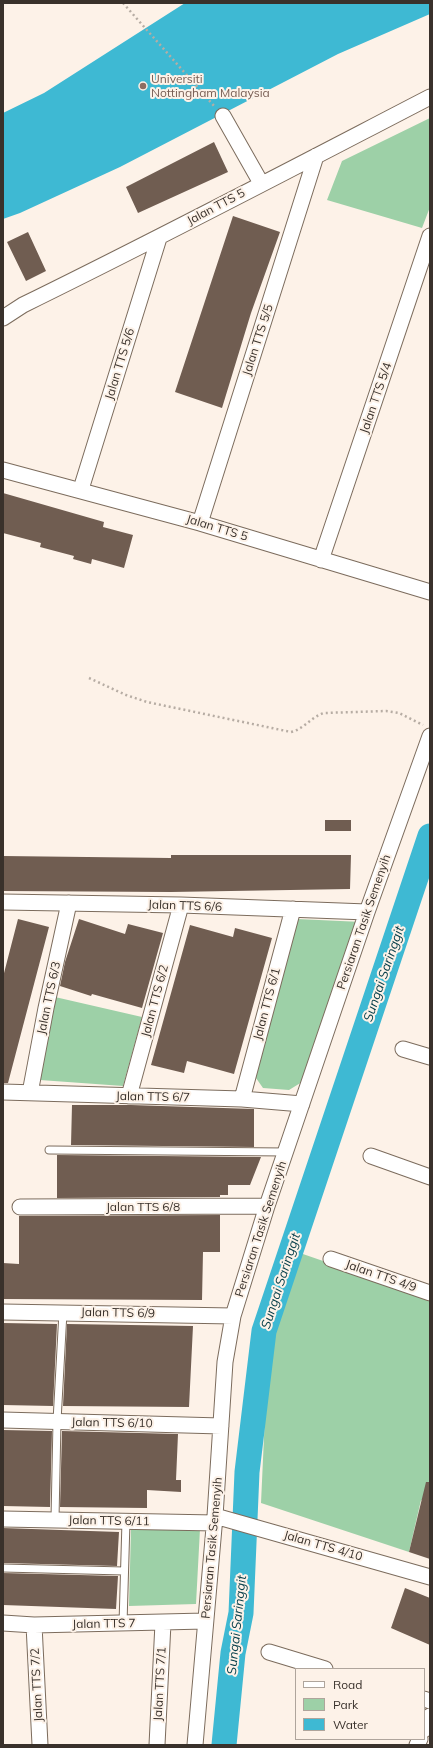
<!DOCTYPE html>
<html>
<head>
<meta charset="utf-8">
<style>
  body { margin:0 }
  #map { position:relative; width:433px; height:1748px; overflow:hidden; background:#fdf2e8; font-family:Mulish,sans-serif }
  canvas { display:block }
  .frame { position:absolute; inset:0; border:4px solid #39312b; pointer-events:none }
  .legend { position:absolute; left:295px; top:1668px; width:130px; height:72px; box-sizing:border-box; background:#fdf2e8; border:1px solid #afa59c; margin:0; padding:5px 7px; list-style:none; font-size:12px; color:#39312b }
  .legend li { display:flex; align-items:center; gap:8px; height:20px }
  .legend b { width:20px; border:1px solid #afa59c }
</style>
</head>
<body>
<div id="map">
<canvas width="433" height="1748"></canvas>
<div class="frame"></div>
<ul class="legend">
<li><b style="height:5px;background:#fff"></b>Road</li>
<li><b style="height:11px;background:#9dd0a7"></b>Park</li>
<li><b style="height:11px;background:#3eb9d3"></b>Water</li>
</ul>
</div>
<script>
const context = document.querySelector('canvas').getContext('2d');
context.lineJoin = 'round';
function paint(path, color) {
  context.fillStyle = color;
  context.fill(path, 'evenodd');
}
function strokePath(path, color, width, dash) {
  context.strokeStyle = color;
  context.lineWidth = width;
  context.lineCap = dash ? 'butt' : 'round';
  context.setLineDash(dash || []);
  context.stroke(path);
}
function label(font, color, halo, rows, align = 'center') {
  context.font = font + ' Mulish,sans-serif';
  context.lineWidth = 4;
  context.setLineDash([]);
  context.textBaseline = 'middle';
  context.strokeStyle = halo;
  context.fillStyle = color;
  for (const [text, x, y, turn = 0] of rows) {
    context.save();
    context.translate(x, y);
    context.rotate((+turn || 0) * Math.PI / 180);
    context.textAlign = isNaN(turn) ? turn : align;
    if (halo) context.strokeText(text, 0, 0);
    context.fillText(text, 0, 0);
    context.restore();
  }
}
paint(new Path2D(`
  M430 118V207L422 228 327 200 342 161Z
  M297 919 362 922 302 1082 289 1090 263 1088 256 1078Z
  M55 997 142 1017 123 1086 40 1080 37 1072Z
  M300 1253 430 1298V1503L421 1500 409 1552 261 1503 268 1349Z
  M131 1529H200L196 1604 129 1606Z`), '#9dd0a7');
paint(new Path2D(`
  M185 3H430V14L338 54 120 167 20 213 3 219V113L44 93Z`), '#3eb9d3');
strokePath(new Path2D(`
  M224 1745 233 1653 241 1613 247 1472 264 1331 430 836`), '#3eb9d3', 25);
paint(new Path2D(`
  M214 142 228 172 138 213 126 187Z
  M233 216 280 232 251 313 222 408 175 392Z
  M28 232 46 271 26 281 7 242Z
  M3 493 104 522 103 527 133 535 124 568 92 559 91 564 73 559 74 556 40 547 41 543 3 533Z
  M325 820H351V831H325Z
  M171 855H351L350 889 171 892 3 891V856L171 858Z
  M18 919 49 927 8 1083H3V977Z
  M79 919 125 934 128 924 163 933 142 1008 92 994 91 996 60 986 65 962Z
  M190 925 233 937 235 928 272 938 234 1074 187 1061 184 1073 151 1065Z
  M72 1105H131L254 1109V1147L71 1145Z
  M57 1155 261 1157 250 1185H228V1195H220V1197L57 1198Z
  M220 1215V1252H203L202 1300 3 1299V1263L19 1264V1216Z
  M3 1323 57 1324 53 1406 3 1405Z
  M67 1324 193 1326 189 1407 63 1406Z
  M3 1430 52 1431 50 1507 3 1506Z
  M62 1431 178 1434 176 1480H181V1492L147 1490V1508L60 1507Z
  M426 1482H430V1559L409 1552Z
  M3 1528 119 1532 117 1566 3 1563Z
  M3 1573 118 1576 116 1609 3 1605Z
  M405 1588 430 1598V1645L391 1628Z`), '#705d51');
const service = new Path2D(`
  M49 1150 286 1152
  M55 1519 57 1421 63 1312
  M3 1568 124 1571
  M123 1624 126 1521`);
const minor = new Path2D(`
  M223 116 261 183
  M3 318 23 305C160 238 295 167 430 97
  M3 470 200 523 430 592
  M81 489 159 238
  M200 523 316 156
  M321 560 430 236
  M3 902 181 905 367 912
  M403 1049 430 1057
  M3 1092 242 1099 302 1104
  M30 1093 46 1008 69 903
  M129 1096 181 905
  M242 1099 293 909
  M371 1156 430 1177
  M20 1207 267 1206
  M331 1259 430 1293
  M3 1312 233 1316
  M3 1420 221 1426
  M215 1516 430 1577
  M3 1519 215 1523
  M3 1623 34 1625 205 1621
  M34 1625 40 1745
  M269 1652 325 1669
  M424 1699 430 1701
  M424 1730 430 1716
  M157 1745 163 1623
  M195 1745 215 1516 225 1362 233 1316 267 1206 367 912 430 736
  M417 1745 420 1739`);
strokePath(service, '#7c6c5d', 9);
strokePath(minor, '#7c6c5d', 17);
strokePath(new Path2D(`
  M123 3 215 107
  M89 678 126 695 147 702 291 732C304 729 311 717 324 713L386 711 399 713 423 725`), '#b7ada4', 2.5, [2, 3]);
strokePath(service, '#fff', 7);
strokePath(minor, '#fff', 15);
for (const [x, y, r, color] of [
  [143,86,4,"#8d6e63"]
]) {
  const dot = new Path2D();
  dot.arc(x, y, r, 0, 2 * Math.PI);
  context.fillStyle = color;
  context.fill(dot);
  strokePath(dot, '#fdf2e8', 1.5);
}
label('12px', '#785e54', '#fdf2e8', [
  ["Universiti",151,79],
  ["Nottingham Malaysia",151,93]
], 'left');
label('12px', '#39312b', '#fdf2e8', [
  ["Jalan TTS 5",216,207,-28],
  ["Jalan TTS 5/5",258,340,-72],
  ["Jalan TTS 5/6",120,364,-73],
  ["Jalan TTS 5/4",376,398,-71],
  ["Jalan TTS 5",217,528,17],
  ["Jalan TTS 6/6",185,906,2],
  ["Persiaran Tasik Semenyih",364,922,-71],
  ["Jalan TTS 6/3",49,998,-78],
  ["Jalan TTS 6/2",155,1001,-75],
  ["Jalan TTS 6/1",267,1004,-75],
  ["Jalan TTS 6/7",153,1097,1],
  ["Jalan TTS 6/8",143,1207],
  ["Persiaran Tasik Semenyih",261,1229,-72],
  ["Jalan TTS 4/9",381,1276,19],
  ["Jalan TTS 6/9",118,1313,1],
  ["Jalan TTS 6/10",112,1423,1],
  ["Jalan TTS 6/11",109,1521,1],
  ["Jalan TTS 4/10",323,1546,16],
  ["Persiaran Tasik Semenyih",212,1548,-85],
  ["Jalan TTS 7",104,1624,-1],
  ["Jalan TTS 7/1",160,1684,-87],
  ["Jalan TTS 7/2",37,1685,-93]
]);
label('italic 13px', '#08404b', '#fdf2e8', [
  ["Sungai Saringgit",384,974,-71],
  ["Sungai Saringgit",281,1281,-72],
  ["Sungai Saringgit",237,1625,-84]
]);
</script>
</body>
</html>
